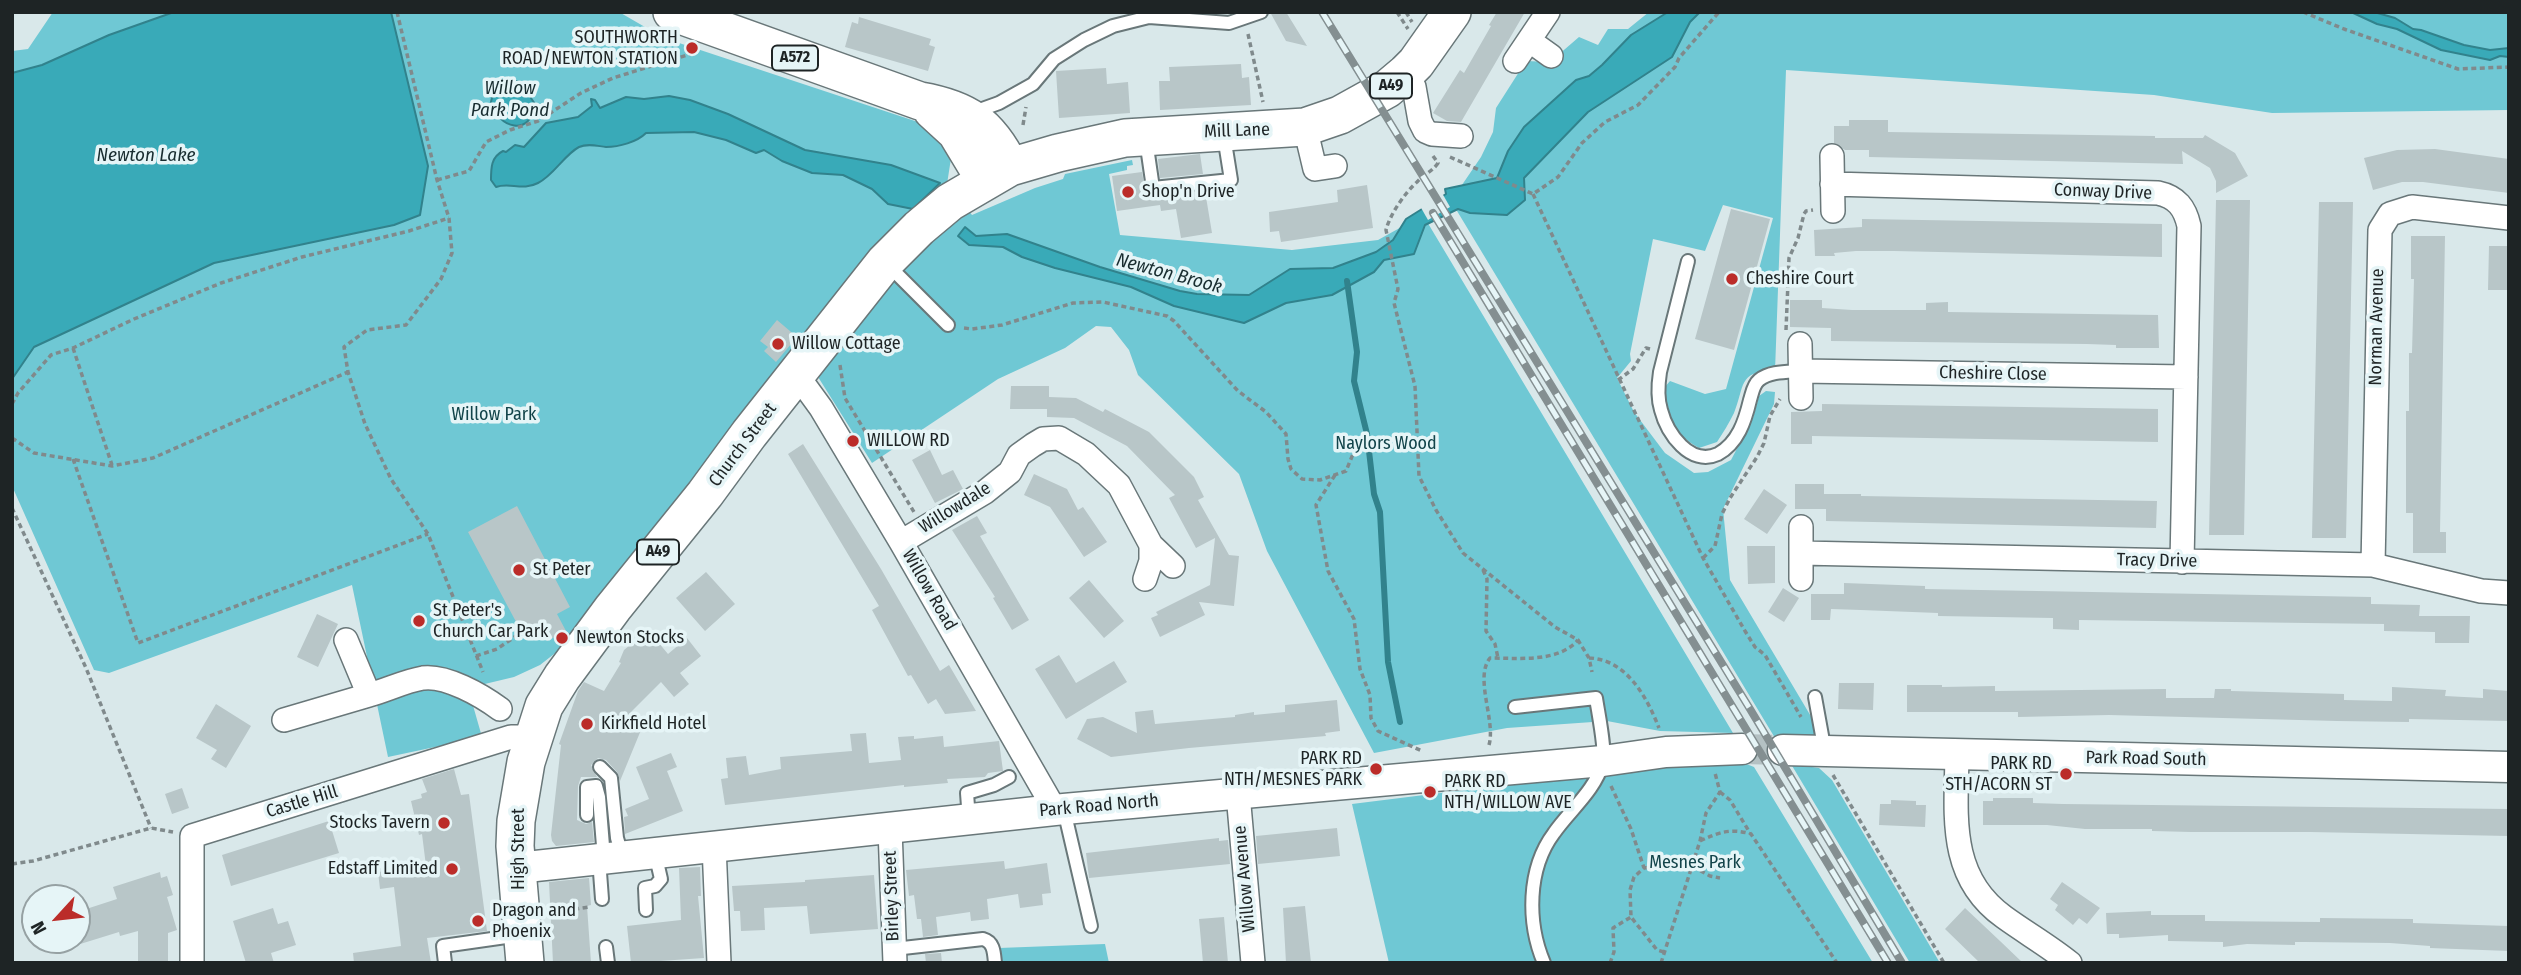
<!DOCTYPE html>
<html>
<head>
<meta charset="utf-8">
<style>
  body { margin:0 }
  #map { position:relative; width:2521px; height:975px; overflow:hidden; background:#d9e8ea; font-family:"Fira Sans Condensed",sans-serif }
  canvas { display:block }
  .frame { position:absolute; inset:0; border:14px solid #1e2425; pointer-events:none }
  .north { position:absolute; left:21px; top:884px; width:70px; height:70px; box-sizing:border-box; background:#e6f5f7; border:2px solid #96a1a3; border-radius:50%; rotate:243deg; font-size:19px; font-weight:700; line-height:28px; text-align:center; color:#1e2425 }
  .north::after { content:''; display:block; margin:auto; width:24px; height:32px; background:#bb2c29; clip-path:polygon(50% 0,100% 100%,50% 72%,0 100%) }
</style>
</head>
<body>
<div id="map">
<canvas width="2521" height="975"></canvas>
<div class="frame"></div>
<div class="north">N</div>
</div>
<script>
const context = document.querySelector('canvas').getContext('2d');
context.lineJoin = 'round';
function paint(path, color) {
  context.fillStyle = color;
  context.fill(path, 'evenodd');
}
function strokePath(path, color, width, dash) {
  context.strokeStyle = color;
  context.lineWidth = width;
  context.lineCap = dash ? 'butt' : 'round';
  context.setLineDash(dash || []);
  context.stroke(path);
}
function label(font, color, halo, rows, align = 'center') {
  context.font = font + ' "Fira Sans Condensed",sans-serif';
  context.lineWidth = 7;
  context.setLineDash([]);
  context.textBaseline = 'middle';
  context.strokeStyle = halo;
  context.fillStyle = color;
  for (const [text, x, y, turn = 0] of rows) {
    context.save();
    context.translate(x, y);
    context.rotate((+turn || 0) * Math.PI / 180);
    context.textAlign = isNaN(turn) ? turn : align;
    if (halo) context.strokeText(text, 0, 0);
    context.fillText(text, 0, 0);
    context.restore();
  }
}
paint(new Path2D(`
  M53 12H174L109 35 42 65 12 73V51L28 49Z
  M391 12H619L664 38 921 123 952 152 947 184 972 215 1035 188 1063 179 1065 174 1132 160 1133 165 1127 166V170L1109 174 1120 235 1292 250 1378 240 1423 215 1733 733 1660 731 1607 721 1507 728 1374 753 1267 551 1239 474 1138 375 1129 350 1111 327 1096 326 1065 348 998 379 872 463 803 353 613 608 540 665 514 677 468 688 482 737 388 757 352 585 109 673 94 670 12 486V379L34 347 214 263 394 225 419 215 428 166Z
  M1649 12H2509V110L2272 113 2154 95 1786 70 1775 371C1738 370 1745 386 1734 413 1729 423 1723 433 1717 442L1699 448C1671 431 1667 421 1664 388L1670 381 1705 394 1726 389 1773 218 1723 205 1705 251 1653 239 1630 354 1631 361 1617 378 1634 412 1665 453 1694 473 1708 472 1731 460 1753 418 1759 396 1766 391 1775 392 1774 404 1723 509 1730 580 1822 735 1775 738 1451 201 1481 157 1493 132 1496 108 1526 61 1550 62 1579 37 1598 45 1608 29H1628Z
  M1729 757 1754 767 1873 963H1389L1352 804Z
  M1791 764 1819 768 1832 780 1940 963H1910Z
  M1105 944 1109 963H1001L999 948Z`), '#6fc8d4');
const water = new Path2D(`
  M174 12H391L428 166 420 215 394 225 214 263 34 347 12 379V73L42 65 109 35Z
  M1668 12H1700L1690 22 1672 57 1588 112 1524 178 1525 200 1507 215 1470 213 1458 209 1425 225 1414 254 1384 260 1374 272 1332 295 1286 303 1244 323 1174 306 1131 287 1055 268 1022 257 1003 247 969 245 958 236 965 227 976 236 1007 234 1100 267 1180 291 1197 294 1249 295 1290 269 1333 268 1376 252 1393 240 1406 219 1446 194 1445 189 1497 178 1508 151 1524 127 1576 80 1589 76 1602 65 1631 35Z
  M2351 12H2374L2395 18 2413 29 2421 30 2464 45 2490 50 2509 48V57L2500 56 2490 60 2441 50 2397 29 2377 24Z
  M507 79 520 82 535 104C531 137 498 129 491 102L495 84Z
  M669 96 690 100 728 114 805 150 891 165 940 183 913 209 888 204 872 189 843 175 812 173 782 161 764 150 756 153 726 140 694 132 646 133C637 142 619 147 606 147 597 146 588 143 579 147 564 155 554 175 538 183 523 191 509 182 496 187L491 180C491 168 491 157 503 151L506 152 515 145 524 147 546 123 578 117 592 106 591 99 595 100 600 108 626 97 644 99Z`);
paint(water, '#39aab8');
strokePath(water, '#31828c', 2);
paint(new Path2D(`
  M1442 193 1450 207 1428 220 1420 206Z`), '#d9e8ea');
strokePath(new Path2D(`
  M1347 281 1357 352 1354 381 1367 434 1374 494 1380 512 1388 662 1400 722`), '#31828c', 6);
paint(new Path2D(`
  M1270 12H1286L1307 46 1286 41Z
  M1497 12H1525L1461 122 1447 121 1433 113 1460 70 1464 73 1491 26 1489 25Z
  M859 17 931 39 929 45 935 47 928 71 845 47 852 22 858 24Z
  M1241 64 1242 78 1249 77 1251 105 1160 110 1159 81H1170L1169 67Z
  M1106 68 1107 84 1128 82 1130 113 1059 118 1056 71Z
  M1849 120H1888V132L2155 136V138H2203L2205 135 2235 153 2248 176 2216 193V181L2210 168 2182 151 2183 164 1869 157V150H1845L1834 143V126H1849Z
  M2435 149 2509 159V193L2423 182H2402L2373 190 2364 158 2397 150Z
  M1200 154 1203 174 1160 178 1158 159Z
  M1142 172 1145 190 1150 196 1205 191 1212 233 1181 238 1176 209 1161 211 1160 205 1117 211 1112 176Z
  M1367 185 1373 228 1281 242 1279 231 1270 232 1269 212 1338 202 1337 190Z
  M2216 200H2250L2244 535H2209Z
  M2319 202H2353L2346 538H2312Z
  M1731 209 1770 219 1734 350 1695 339Z
  M1862 219 2162 224V257L1894 251H1856L1834 253 1835 256H1815L1814 230 1862 227Z
  M2411 236H2445L2440 532H2446V553H2413V513H2406V411H2409V353H2412L2414 279H2411Z
  M2489 246H2509V290H2488Z
  M1790 300H1822V308L1852 310H1926V303L1948 302V312L2158 315 2159 348H2116V345L2087 344 1831 341V328L1790 327Z
  M777 320 797 337 776 362 764 351 768 347 760 341Z
  M1011 386H1049V397L1076 398 1103 412 1105 409 1149 432 1194 477 1204 497 1198 500 1229 555 1239 556 1234 606 1199 602 1205 615 1160 637 1151 618 1158 615 1156 612 1210 585 1215 538 1196 548 1169 498 1175 495 1127 446 1074 418 1047 417V409H1010Z
  M1822 404 2158 409V442L1812 436V444H1791V412L1822 411Z
  M803 444 881 569 940 671 949 665 976 711 945 714 936 699 928 704 911 675 908 676 872 610 879 606 788 454Z
  M930 450 942 475 953 470 963 489 935 503 912 460Z
  M1034 474 1067 489 1078 510 1083 507 1107 542 1084 557 1050 507 1024 495Z
  M1795 484H1824V494H1861V496L2157 501 2156 528 1826 521V509H1795Z
  M1764 489 1787 505 1767 534 1744 519Z
  M517 506 570 607 557 614 566 631 547 641 538 625 522 633 468 532Z
  M977 516 987 533 980 536 1029 620 1012 630 993 598 995 597 952 530Z
  M1747 546H1775V583L1748 584Z
  M706 572 735 604 705 631 676 598Z
  M1089 580 1124 621 1104 638 1069 598Z
  M1844 583 1925 586V589L2371 597V604L2420 605 2419 616H2470L2469 643H2435V632L2384 631V624L2079 620V630L2053 629V618L1938 616V613L1861 610 1831 609 1830 620H1811V594H1844Z
  M1783 588 1799 598 1784 622 1768 612Z
  M317 614 338 624 318 667 297 657Z
  M648 630 668 654 687 638 701 656 680 673 689 684 674 697 661 682 622 721 641 730 620 781 617 772 606 760 598 758 591 765 597 777H581L578 786 577 820 586 824 592 822 594 842 556 846 552 841 551 835 561 745 559 744 578 691 584 682 604 691 621 663 619 662 624 650Z
  M1059 655 1076 683 1114 661 1127 682 1066 719 1035 669Z
  M1839 683H1874L1873 710 1838 709Z
  M1907 685H1942V687L1995 686V691L2166 689V698H2214L2215 689H2231V691L2344 694V700L2392 701V687L2446 690 2445 696 2483 698V689L2509 691V721L2409 719V722L2337 721 2109 715 2018 717V712H1907Z
  M1337 700 1340 731 1325 733 1326 736 1189 748 1111 757 1077 739 1087 719 1103 717 1137 733 1135 712 1153 710 1155 724 1235 717V715L1254 712V715L1285 712V705Z
  M216 704 251 726 226 768 211 759 217 750 196 738Z
  M866 733 869 763 901 760 898 737 914 736V739L943 736 944 747 999 741 1003 771 988 773 985 777 947 779 948 783 904 787V785L725 805 721 779 728 778 726 758 746 756 749 775 781 769 780 757 852 751 850 734Z
  M671 753 677 767 667 771 683 811 625 834 624 817 628 816 625 809 649 799 636 767Z
  M454 769 461 795 469 794 487 931 427 938 431 963H354L353 953 401 946 394 887 380 889 378 872 426 866 422 834 419 835 411 801 422 798 421 794 427 792 422 779Z
  M182 788 189 808 172 814 165 794Z
  M1993 798H2033V803L2063 804 2509 809V836L2310 832H2191L2152 831V829H2085L2047 825H1983V801H1993Z
  M1891 800 1916 801V805H1926L1925 827 1879 825 1880 804H1891Z
  M329 821 339 853 231 886 222 855Z
  M1337 828 1340 856 1258 864 1256 836Z
  M1219 838V841L1228 840 1230 864 1089 878 1086 853Z
  M1004 861 1005 869 1047 863 1051 893 1042 894 1043 905 1020 908 1018 894 987 899 989 919 971 921 970 912 936 917 938 935 923 937 921 919H917L914 895 909 896 906 870Z
  M700 867 701 896H698L704 958 631 963 627 926 681 920 679 868Z
  M160 872 161 878 167 876 173 895 167 897 177 930 168 933V963H138V931L120 936 119 932 77 945V912L117 899 113 887Z
  M874 875 878 929 810 934 807 906 764 908 765 930 741 931 740 911H734L732 886 805 882V880Z
  M589 878 591 905 587 906 591 963H553L549 882Z
  M2062 882 2100 908 2087 924 2079 918 2073 925 2055 910 2058 905 2050 899Z
  M1305 906 1311 963H1286L1283 908Z
  M273 908 278 924 288 921 296 945 271 953 274 963H246L233 921Z
  M1965 908 2000 941 2023 963H1980L1945 929Z
  M2151 911V915H2205V921L2320 922V918L2413 919V923L2509 926V951L2430 948V946L2390 943 2306 942H2295V945L2247 944 2223 947V942L2168 941V935L2119 938V934H2107L2106 913Z
  M1224 917 1228 963H1203L1199 919Z
  M941 953 942 963H926L925 954Z`), '#b8c6c8');
strokePath(new Path2D(`
  M1742 749 1783 750`), '#b4c1c3', 30, [30, 15]);
const service = new Path2D(`
  M974 112 999 103 1033 84 1054 59 1084 40 1113 26 1149 17 1229 23 1261 12
  M1146 140 1153 188 1231 180 1224 136
  M1688 261 1660 372C1658 385 1657 397 1661 410 1667 433 1690 467 1718 454 1738 443 1745 421 1750 400 1752 394 1753 385 1759 380 1770 371 1787 372 1801 371
  M886 263 948 325
  M1815 697 1825 752
  M1515 707 1596 698C1598 712 1606 750 1603 762 1595 791 1570 810 1554 833 1527 869 1527 923 1544 963
  M600 767 611 778 617 838 622 855
  M1064 810 1091 926
  M587 815V787L596 786 599 797 604 858
  M969 820 967 793 994 785 1009 777
  M599 859 602 899
  M646 910 645 888 655 886 661 879 655 853
  M606 947 608 963
  M894 949 983 939C994 942 994 953 995 963
  M445 963 443 946 520 935`);
const minor = new Path2D(`
  M1530 41 1551 56
  M1515 61 1548 12
  M1406 73 1414 87 1420 121 1425 131 1432 134 1461 136
  M1305 127 1315 169 1335 166
  M1832 156 1833 211
  M1832 184 2158 193C2177 197 2185 208 2189 226L2182 562
  M1800 344 1801 398
  M1801 371 2186 377
  M797 375 821 408 901 542 1055 810
  M1801 527V579
  M901 542 985 492 1010 472 1019 455 1033 445 1043 439 1059 438 1086 454 1119 485 1151 545V561L1145 579
  M1151 545 1173 566
  M1801 553 2373 565 2481 591 2509 593
  M2373 565 2380 230 2390 214 2412 207 2509 218
  M346 640 369 695C387 690 405 681 423 678 446 675 481 695 500 709
  M284 720 369 695
  M1957 756C1956 816 1948 877 2004 917 2026 933 2049 946 2070 963
  M1238 794 1253 963
  M890 829 895 963
  M714 846 719 963
  M192 963V836L511 737H533`);
const tertiary = new Path2D(`
  M1783 750 2509 767
  M517 868 1064 809 1603 761 1666 752 1742 749`);
const primary = new Path2D(`
  M672 12 920 101C966 109 989 124 1010 167
  M932 110 956 132 985 180
  M525 963 515 846 516 821 526 762 544 706 562 677 613 608 705 494 749 434 885 262 919 228 950 202 1010 167 1058 153 1125 138 1305 127 1340 115 1387 89 1406 73 1416 63 1452 12`);
strokePath(service, '#697779', 16);
strokePath(minor, '#697779', 26);
strokePath(tertiary, '#697779', 33);
strokePath(primary, '#697779', 40);
strokePath(new Path2D(`
  M397 12 437 180 449 218 452 253 441 279 406 325 367 330 344 347 348 372 365 424 391 479 428 534 483 672
  M1397 12 1408 29
  M1406 12 1412 22
  M2303 12 2344 29 2458 69 2509 67
  M1248 34 1263 102
  M1023 125 1026 107
  M1433 156 1438 163C1432 172 1424 174 1417 182 1405 193 1390 214 1386 230L1398 289 1394 303 1415 386 1419 476 1436 510 1463 553 1555 627 1578 640 1589 658 1592 672
  M1450 157 1533 194 1558 177 1582 143 1605 122 1638 105 1675 67 1679 58 1719 12
  M437 180 469 171 486 142 510 130 538 121 581 93 613 78 694 53
  M1533 194 1703 558 1745 631 1755 647 1765 655 1801 717
  M964 328 972 329 1002 325 1073 303 1103 302 1167 316 1174 321 1238 391 1266 412 1286 434 1288 459 1291 469 1302 479 1320 480 1346 471 1353 454 1361 446H1417
  M1786 330 1789 258 1798 238 1804 214 1806 211 1813 210
  M73 348 112 465
  M840 365 845 398 914 512
  M1618 380 1633 369 1646 348 1650 349
  M12 404 18 393 51 355 73 348 134 319 221 283 302 257 409 231 449 218
  M12 438 34 453 112 466 153 458 348 372
  M73 459 138 643 428 534
  M1335 475 1316 505 1328 571 1354 619 1360 669 1370 695 1371 718 1378 731 1422 751
  M12 508 86 668 151 828
  M1703 558 1715 546 1722 514 1730 498 1757 457 1764 443 1770 416 1780 399
  M1483 570 1487 579 1486 631 1495 644 1498 658
  M476 656 497 649 516 636 542 632
  M1589 658C1626 659 1647 697 1659 728
  M1489 745C1496 721 1474 678 1490 658 1518 658 1558 663 1578 640
  M1833 775 1944 963
  M1611 786 1631 829 1644 868
  M1720 792 1730 800 1750 833
  M1700 841C1719 832 1731 828 1751 834L1837 963
  M12 864 33 861 151 828 173 832
  M549 913 589 907
  M1664 952 1657 950 1631 917 1630 890 1634 877 1644 868 1674 863 1692 866 1710 876 1720 878
  M1610 963 1614 952 1613 928 1631 917
  M1661 963 1700 841 1706 813 1720 792 1715 773`), '#808a8c', 3.5, [5, 3.5]);
strokePath(service, '#fff', 12);
strokePath(minor, '#fff', 23);
strokePath(tertiary, '#fff', 30);
strokePath(primary, '#fff', 37);
const rail = new Path2D(`
  M1322 12 1750 709 1902 963
  M1433 213 1888 963`);
strokePath(rail, '#848f91', 8);
strokePath(rail, '#e6f5f7', 5, [16]);
for (const [x, y, r, color] of [
  [692,48,7,"#bb2c29"],
  [1128,192,7,"#bb2c29"],
  [1732,279,7,"#bb2c29"],
  [778,344,7,"#bb2c29"],
  [853,441,7,"#bb2c29"],
  [519,570,7,"#bb2c29"],
  [419,621,7,"#bb2c29"],
  [562,638,7,"#bb2c29"],
  [587,724,7,"#bb2c29"],
  [1376,769,7,"#bb2c29"],
  [2066,774,7,"#bb2c29"],
  [1430,792,7,"#bb2c29"],
  [444,823,7,"#bb2c29"],
  [452,869,7,"#bb2c29"],
  [478,921,7,"#bb2c29"]
]) {
  const dot = new Path2D();
  dot.arc(x, y, r, 0, 2 * Math.PI);
  context.fillStyle = color;
  context.fill(dot);
  strokePath(dot, '#e6f5f7', 2.5);
}
for (const [x, y, w] of [
  [795,58,46],
  [1391,86,42],
  [658,552,42]
]) {
  const box = new Path2D();
  box.roundRect(x - w / 2, y - 12.5, w, 25, 5);
  context.fillStyle = '#e6f5f7';
  context.fill(box);
  strokePath(box, '#1e2425', 2);
}
label('bold 16px', '#1e2425', null, [
  ["A572",795,58],
  ["A49",1391,86],
  ["A49",658,552]
]);
label('18px', '#1e2425', '#e6f5f7', [
  ["SOUTHWORTH",678,38,"right"],
  ["ROAD/NEWTON STATION",678,59,"right"],
  ["Shop'n Drive",1142,192],
  ["Cheshire Court",1746,279],
  ["Willow Cottage",792,344],
  ["WILLOW RD",867,441],
  ["St Peter",533,570],
  ["St Peter's",433,611],
  ["Church Car Park",433,632],
  ["Newton Stocks",576,638],
  ["Kirkfield Hotel",601,724],
  ["PARK RD",1362,759,"right"],
  ["NTH/MESNES PARK",1362,780,"right"],
  ["PARK RD",2052,764,"right"],
  ["STH/ACORN ST",2052,785,"right"],
  ["PARK RD",1444,782],
  ["NTH/WILLOW AVE",1444,803],
  ["Stocks Tavern",430,823,"right"],
  ["Edstaff Limited",438,869,"right"],
  ["Dragon and",492,911],
  ["Phoenix",492,932]
], 'left');
label('18px', '#1e2425', '#e6f5f7', [
  ["Mill Lane",1237,131,-2],
  ["Conway Drive",2103,192,2],
  ["Norman Avenue",2377,327,-89],
  ["Cheshire Close",1993,374,1],
  ["Church Street",743,445,-53],
  ["Willowdale",955,508,-32],
  ["Tracy Drive",2157,561,1],
  ["Willow Road",929,590,60],
  ["Park Road South",2146,759,1],
  ["Castle Hill",302,802,-17],
  ["Park Road North",1099,806,-5],
  ["High Street",519,849,-90],
  ["Willow Avenue",1245,879,-95],
  ["Birley Street",892,896,-92]
]);
label('18px', '#12444a', '#e6f5f7', [
  ["Willow Park",494,415],
  ["Naylors Wood",1386,444],
  ["Mesnes Park",1695,863]
]);
label('italic 19px', '#192d30', '#e6f5f7', [
  ["Willow",510,89],
  ["Park Pond",510,111],
  ["Newton Lake",146,156],
  ["Newton Brook",1169,274,15]
]);
</script>
</body>
</html>
